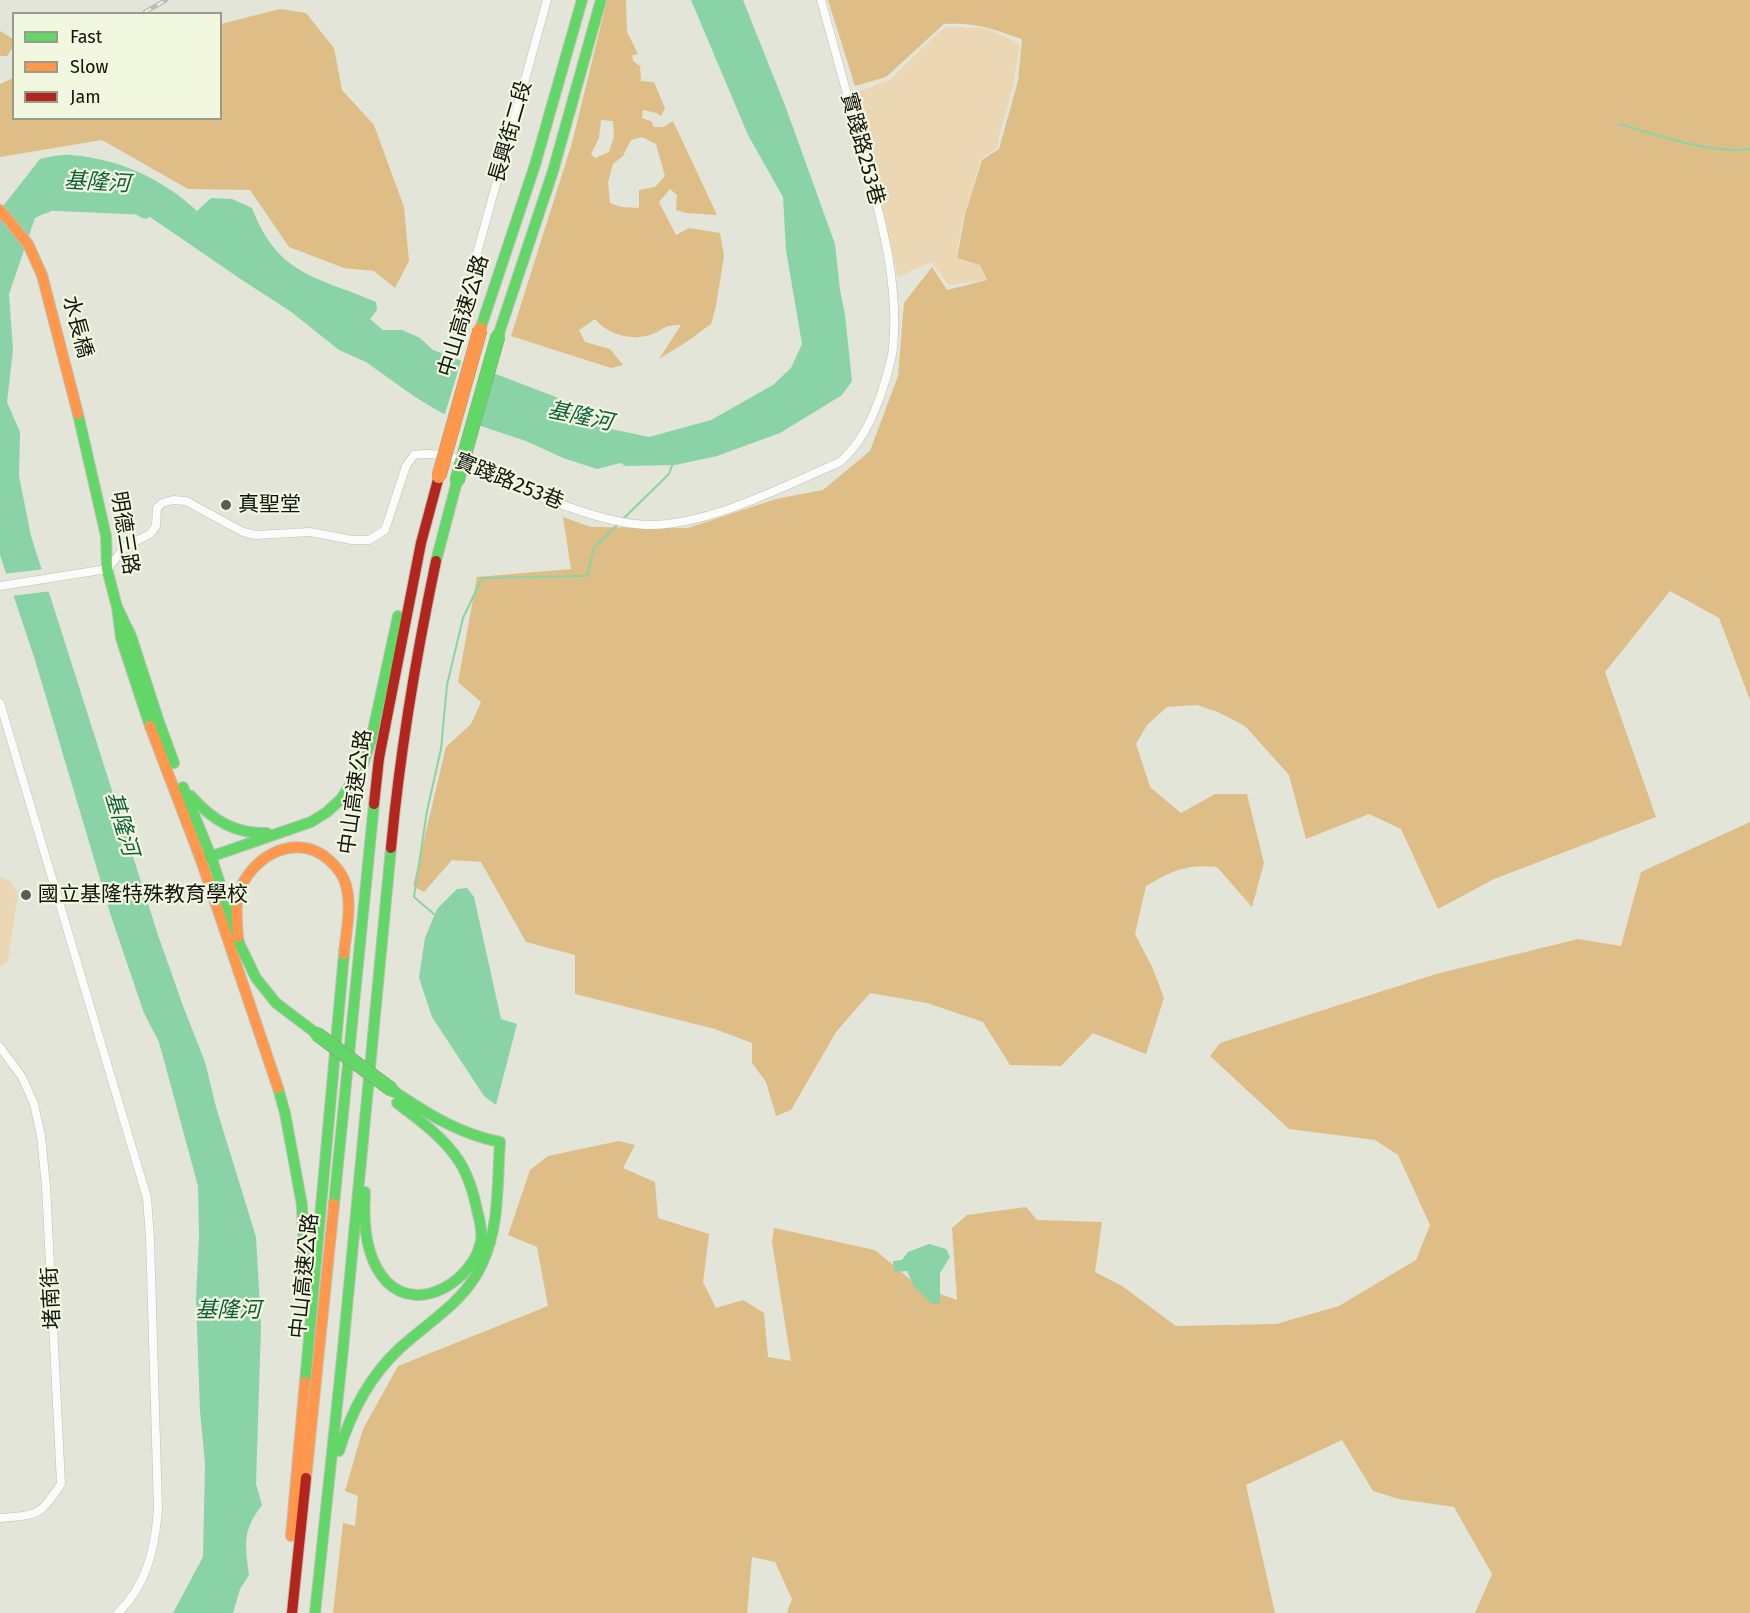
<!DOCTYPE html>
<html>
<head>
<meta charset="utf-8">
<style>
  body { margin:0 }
  #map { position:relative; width:1750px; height:1613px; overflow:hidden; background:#e2e5d8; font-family:"Fira Sans",sans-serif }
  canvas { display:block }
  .legend { position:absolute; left:12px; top:12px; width:210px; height:108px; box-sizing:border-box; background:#f2f7e0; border:2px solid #999c8b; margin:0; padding:8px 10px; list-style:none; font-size:18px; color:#13140c }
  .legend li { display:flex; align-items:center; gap:12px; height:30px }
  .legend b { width:30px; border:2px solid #999c8b }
</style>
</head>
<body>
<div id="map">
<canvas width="1750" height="1613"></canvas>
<ul class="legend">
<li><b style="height:8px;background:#63d668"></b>Fast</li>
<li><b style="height:8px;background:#ff974d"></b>Slow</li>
<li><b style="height:8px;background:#b3261e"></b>Jam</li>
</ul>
</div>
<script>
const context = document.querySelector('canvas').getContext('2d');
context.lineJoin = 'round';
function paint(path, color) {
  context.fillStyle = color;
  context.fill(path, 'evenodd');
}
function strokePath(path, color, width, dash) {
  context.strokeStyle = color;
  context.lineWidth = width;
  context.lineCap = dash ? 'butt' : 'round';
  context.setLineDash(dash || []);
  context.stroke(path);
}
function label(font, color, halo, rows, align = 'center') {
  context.font = font + ' "Fira Sans","Noto Sans TC",sans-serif';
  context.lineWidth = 4.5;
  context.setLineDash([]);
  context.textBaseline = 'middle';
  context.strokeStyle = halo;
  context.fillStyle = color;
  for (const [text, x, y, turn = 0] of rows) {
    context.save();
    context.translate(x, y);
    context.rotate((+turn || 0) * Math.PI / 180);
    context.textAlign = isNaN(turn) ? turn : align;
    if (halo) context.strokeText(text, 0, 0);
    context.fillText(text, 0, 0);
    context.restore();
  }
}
paint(new Path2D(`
  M947 27 985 28 1020 44 1012 91 999 136 998 147 981 159 962 222 956 258 980 265 986 280 949 285 931 262 898 277 856 92 890 80 938 33Z
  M0 876 11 882 18 894 8 961 0 967Z`), '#ebd7b4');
paint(new Path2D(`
  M607 0H626L627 32 638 54 632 55 633 61 640 66 641 81 654 82 665 108 661 116 656 113 643 110 642 118 651 121 654 127H664L673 121 717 215 686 213 676 210 677 195 670 189 659 202 676 235 689 228 720 233 724 256 716 306 711 324 688 341 659 359 681 325C661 325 665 330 650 335 631 341 607 334 595 319L579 330 585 342 610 349 623 365 611 368 511 336 572 143ZM601 120 613 121 614 136 609 152 595 158 591 154 599 138ZM642 137 656 144 665 176 655 187 639 190V208L621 207 610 203 608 182 613 164 623 156 631 140Z
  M828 0H1750V700L1719 618 1670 591 1605 672 1656 817 1494 879 1438 909 1401 829 1369 814 1306 839 1289 775 1245 726 1218 712 1197 705 1167 707 1147 725 1136 744 1150 787 1181 813 1215 794H1247L1264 863 1252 907 1217 867C1186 864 1172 871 1146 886L1135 934 1153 969 1164 998 1146 1054 1093 1033 1061 1066 1010 1065 983 1022 927 1003 870 993 836 1032 791 1110 776 1116 766 1082 752 1063V1043L715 1029 575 994V955L526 942 481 862 452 860 424 892 413 886 446 747 471 724 481 702 458 682 477 577 571 569 563 517 591 527 688 528 776 499 823 490 870 451 898 376 904 303 932 267 947 290 987 280 980 265 957 258 965 214 982 160 999 149 1018 81 1022 39C993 29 976 22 944 24L886 77 855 86Z
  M280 9 306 13 334 48 342 90 374 125 404 207 409 261 395 288 374 271 344 268 289 247 250 190 188 189 102 140 0 157V84L13 78 14 118H220L221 24Z
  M0 31 13 39V47L7 56H0Z
  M1750 822V1613H1475L1492 1574 1454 1507 1399 1499 1373 1491 1342 1440 1246 1485 1275 1613H787L792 1599 775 1562 752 1557 747 1613H333L343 1523 355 1526 358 1496 345 1491 363 1429 398 1366 548 1306 537 1247 508 1235 530 1170 548 1156 619 1141 635 1145 623 1168 655 1182 658 1218 709 1234 703 1282 716 1308 743 1300 764 1313 768 1357 791 1361 772 1242 774 1228 875 1250 918 1286 957 1300 952 1228 967 1215 1026 1207 1037 1220 1102 1222 1095 1272 1122 1286 1176 1326 1276 1324 1339 1306 1416 1260 1430 1225 1398 1155 1375 1140 1289 1129 1210 1056 1220 1043 1436 974 1578 939 1621 946 1641 872Z`), '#debe86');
paint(new Path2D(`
  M691 0H743L786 108 835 244 840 290 845 315 852 381 842 395 780 433 717 456 675 465 626 466 620 463 597 469 563 458 526 441 442 413 415 397 366 362 339 350 290 311 242 280 137 208 73 200 35 218 9 294 13 350 7 402 20 432 19 476 31 536 158 935 183 1006 205 1062 216 1107 256 1237 261 1325 256 1484 262 1505C242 1531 245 1544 249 1575L240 1589 233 1613H173L203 1557 205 1464 200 1411 196 1299 199 1237 198 1186 159 1042 144 1013 111 916 35 660 0 555V210L40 159C50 157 62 154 72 155 119 159 163 179 197 211L211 198 232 199 252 208C278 276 316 276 376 302L377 310 370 319 383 330H402L420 338 433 350 556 397 592 425 649 437 711 420 773 385 791 368 802 344 786 250 783 197 748 135Z
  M467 888 474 897 501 1019 517 1024 496 1105 484 1096 432 1017 419 978 425 938 437 909 457 889Z
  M929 1244 946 1249 950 1257 940 1273V1303L932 1304 914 1287 907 1271 894 1272 893 1261 902 1260 908 1252Z`), '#89d3a7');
paint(new Path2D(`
  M462 358 493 370 477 428 444 417Z
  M45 569 52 591 11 596 3 574Z`), '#e2e5d8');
strokePath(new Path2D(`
  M1619 124C1659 135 1709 154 1750 149
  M623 519 669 474 673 463
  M435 915 414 897 427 811 441 749 447 685 463 618 482 578 587 576 594 548 619 523`), '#89d3a7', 2);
strokePath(new Path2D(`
  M45 206 47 203 138 207 145 211`), '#89d3a7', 15);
const street = new Path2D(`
  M474 264 547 0
  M0 586 107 569 126 546 150 534 156 526 157 508 162 503 173 500 186 501 243 532 256 535 310 532 352 540H369L385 530 406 466 414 455C431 452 451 456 467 462 484 467 498 481 515 487 554 502 610 525 651 525 712 524 784 486 840 462 860 444 871 422 880 397 885 381 891 365 893 348 900 279 878 208 860 141 847 94 834 47 821 0
  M0 703 147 1198 150 1238 158 1509C155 1548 147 1585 118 1613
  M0 1047 22 1077 34 1104 41 1136 46 1186 61 1484C39 1516 39 1515 0 1518`);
const fast = new Path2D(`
  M480 330 535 165 582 0
  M498 336 553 171 601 0
  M78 414 106 536 107 569 117 607 121 638 150 726 159 722 131 636 117 607
  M436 561 457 481
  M159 722 174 763
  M183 787 212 859 240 945 256 978 276 1003 317 1034
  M191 796C212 820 235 834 267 833
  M201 860 311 822 327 812 341 799 363 765 371 740 398 616
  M278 1088 285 1113 302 1205 305 1290
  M365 1192C363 1222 365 1259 387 1282 420 1315 474 1279 481 1241 483 1228 478 1216 476 1205 472 1188 467 1172 457 1158 442 1136 418 1119 397 1103
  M334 1204 374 804
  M305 1382 344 954
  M339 1451C351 1412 369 1377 399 1349 428 1322 465 1302 482 1264 500 1227 497 1182 500 1142 459 1134 426 1113 392 1090
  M315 1613 343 1349 391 848`);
const slow = new Path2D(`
  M0 210 28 244 42 275 78 414
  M150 726 201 860 278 1088
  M238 937C237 921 234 902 241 887 256 854 297 833 328 859 335 865 343 875 346 885 352 907 346 932 344 954
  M306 1478 334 1204
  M291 1536 305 1382`);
const jam = new Path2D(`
  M374 804 379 758 421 543 439 476
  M391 848C400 751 416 656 436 561
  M292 1613 306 1478`);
strokePath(street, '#bec0b7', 9);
strokePath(fast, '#bec0b7', 12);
strokePath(slow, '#bec0b7', 12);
strokePath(jam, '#bec0b7', 12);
strokePath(street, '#fbfbf9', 8);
strokePath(fast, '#63d668', 10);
strokePath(slow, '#ff974d', 10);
strokePath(jam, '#b3261e', 10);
const rail = new Path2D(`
  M145 12 166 0`);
strokePath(rail, '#babab8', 4.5);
strokePath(rail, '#f2f7e0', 2, [7]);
const fastBridge = new Path2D(`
  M457 481 498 336
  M317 1034 392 1090`);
const slowBridge = new Path2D(`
  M439 476 480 330`);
strokePath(fastBridge, '#98967b', 15, []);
strokePath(slowBridge, '#98967b', 15, []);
strokePath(fastBridge, '#63d668', 14);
strokePath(slowBridge, '#ff974d', 14);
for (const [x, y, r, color] of [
  [226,505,6,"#5b5d53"],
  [26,895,6,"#5b5d53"]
]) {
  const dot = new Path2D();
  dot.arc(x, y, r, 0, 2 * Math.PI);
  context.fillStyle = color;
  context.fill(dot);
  strokePath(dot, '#f2f7e0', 2);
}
label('21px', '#13140c', '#f2f7e0', [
  ["長興街二段",511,132,-74],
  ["實踐路253巷",862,149,75],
  ["中山高速公路",464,316,-73],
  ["水長橋",77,327,75],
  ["實踐路253巷",509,482,22],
  ["明德三路",124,533,81],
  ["中山高速公路",356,792,-82],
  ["中山高速公路",305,1276,-84],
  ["堵南街",52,1298,-93]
]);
label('21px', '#13140c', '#f2f7e0', [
  ["真聖堂",238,505],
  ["國立基隆特殊教育學校",38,895]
], 'left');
label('italic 22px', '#11603c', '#f2f7e0', [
  ["基隆河",97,183,3],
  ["基隆河",580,417,12],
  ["基隆河",121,824,73],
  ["基隆河",228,1311]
]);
</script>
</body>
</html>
